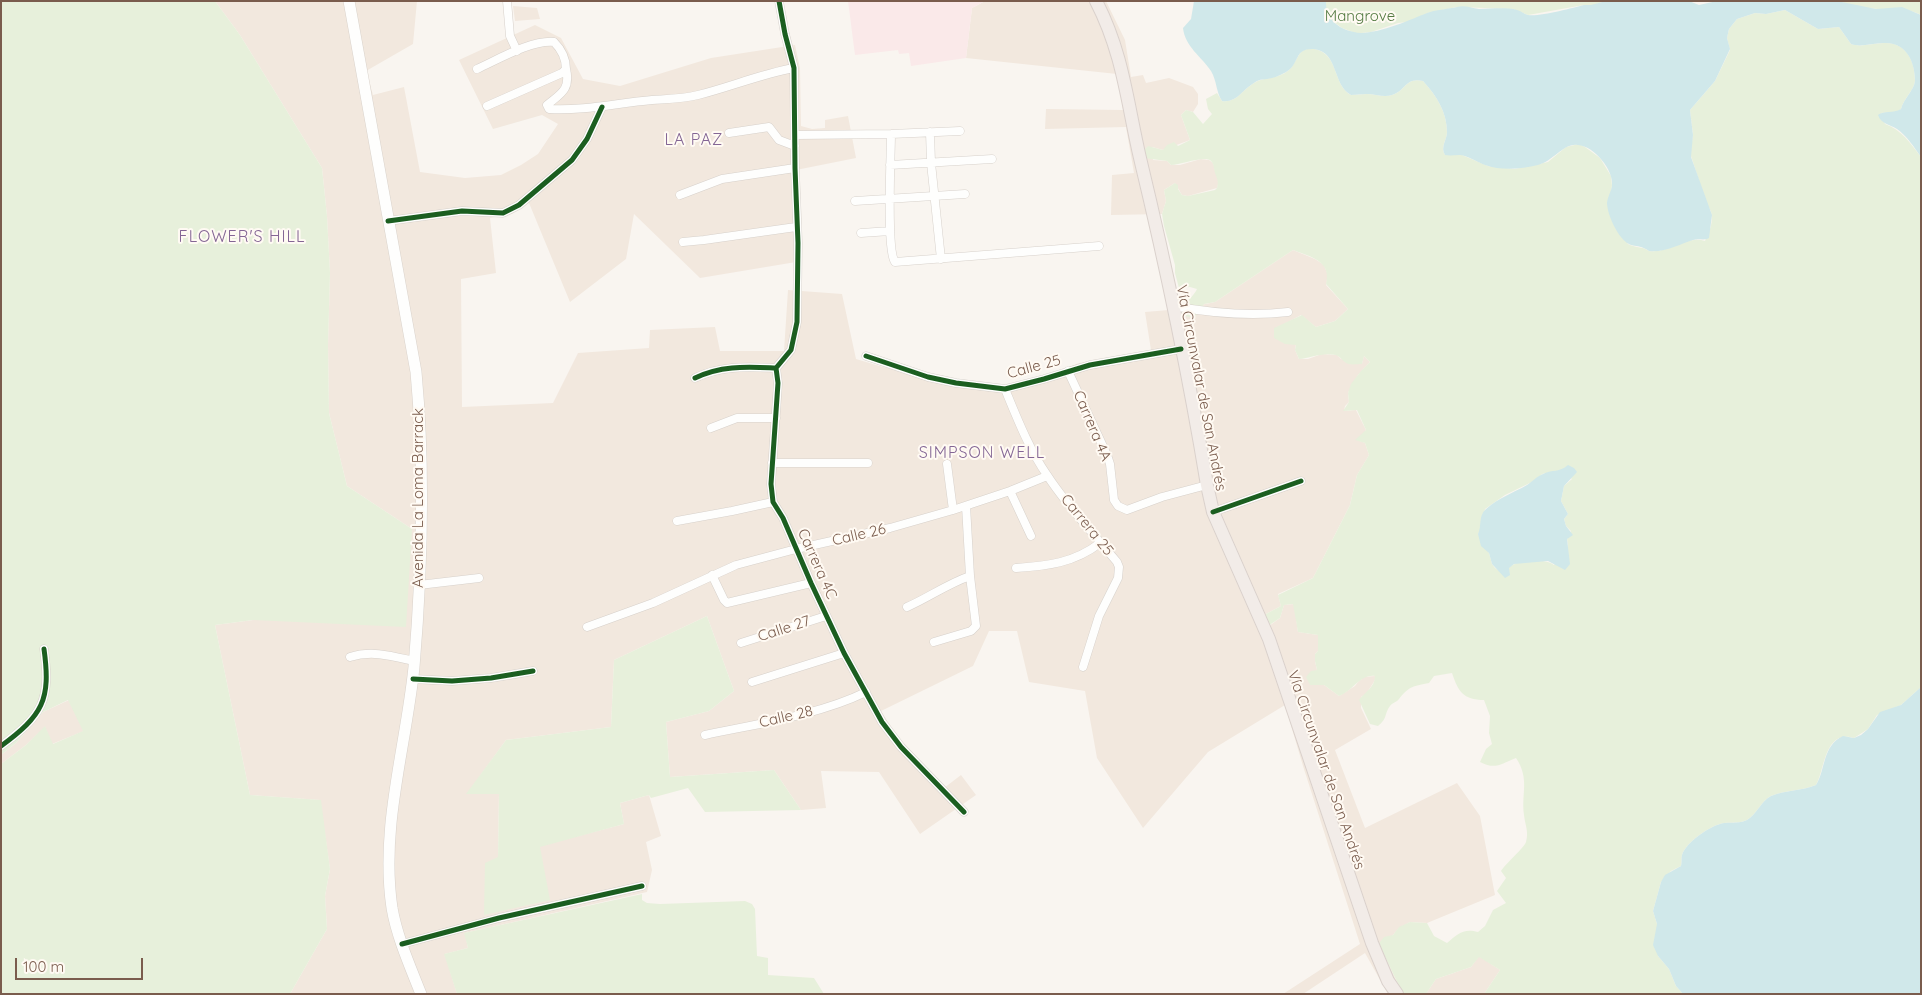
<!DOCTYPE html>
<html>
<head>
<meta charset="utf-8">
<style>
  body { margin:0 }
  #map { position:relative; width:1922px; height:995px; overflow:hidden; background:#f9f5f0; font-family:Quicksand,sans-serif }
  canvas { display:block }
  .frame { position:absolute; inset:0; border:2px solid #7a5c4d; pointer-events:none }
  .scale { position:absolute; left:15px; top:958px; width:128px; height:22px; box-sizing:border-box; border:2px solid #7a5c4d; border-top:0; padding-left:6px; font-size:15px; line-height:18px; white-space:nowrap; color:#7a5c4d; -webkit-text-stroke:4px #fffaf3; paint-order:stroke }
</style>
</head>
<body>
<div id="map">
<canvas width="1922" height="995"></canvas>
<div class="frame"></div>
<div class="scale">100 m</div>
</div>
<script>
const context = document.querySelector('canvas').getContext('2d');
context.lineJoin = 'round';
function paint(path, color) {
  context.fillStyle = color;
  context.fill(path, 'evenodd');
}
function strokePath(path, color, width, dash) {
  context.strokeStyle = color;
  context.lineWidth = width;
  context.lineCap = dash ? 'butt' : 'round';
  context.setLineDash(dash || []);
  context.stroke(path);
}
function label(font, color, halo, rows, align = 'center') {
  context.font = font + ' Quicksand,sans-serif';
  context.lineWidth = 4;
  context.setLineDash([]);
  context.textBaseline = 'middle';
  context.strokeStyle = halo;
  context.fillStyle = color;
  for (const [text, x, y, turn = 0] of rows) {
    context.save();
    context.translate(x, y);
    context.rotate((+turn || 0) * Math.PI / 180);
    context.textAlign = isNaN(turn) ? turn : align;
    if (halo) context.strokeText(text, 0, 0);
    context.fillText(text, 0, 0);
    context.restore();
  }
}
paint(new Path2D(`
  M215 1H417L413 44 366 71 373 95 404 87 420 172 465 178 501 175 521 165 538 154 558 124 542 115 493 129 459 60 535 25 561 38 583 79 620 86 711 58 795 45 800 68 801 126 812 129 825 128V120L848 116 856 158 791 171 796 262 700 278 634 214 626 259 570 302 529 203 512 214 490 218 496 273 461 279 462 407 553 403 578 353 649 348 650 330 715 327 720 351H784L788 290 842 294 856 359 883 367 962 383 1003 385 1043 377 1079 363 1151 350 1145 312 1181 309 1215 302 1293 250 1315 259 1324 265 1328 275 1326 285 1348 309 1335 321 1316 327 1301 315 1290 321 1296 344 1295 350 1299 359H1308L1322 354 1337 355 1341 359 1362 364 1364 356 1370 362 1358 375 1348 393 1349 402 1345 406 1344 411 1356 410 1366 430 1360 441 1365 443 1369 455 1357 475 1350 505 1313 578 1278 594 1281 606 1264 615 1269 626 1280 618 1284 605 1294 604 1298 632 1318 635V651L1315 654V661L1317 670 1310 685H1324L1339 696 1355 686 1358 682 1364 677 1375 676V680L1370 688 1366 694 1361 697V708L1371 729 1335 750 1365 828 1457 783 1480 816 1495 895 1427 923 1410 922 1399 928 1393 935 1377 946 1385 957 1403 994H1388L1365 953 1303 994H1283L1360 944 1303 766 1285 705 1208 752 1143 828 1097 758 1085 691 1029 682 1017 631H989L973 666 881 711 899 739 944 788 961 775 976 795 920 834 879 772 821 771 826 808 801 810 774 770 670 777 666 722 709 711 734 691 707 616 614 660 611 727 506 740 467 794H499L498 857 624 824 620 803 649 795 661 836 646 842 652 870 647 892 465 933 468 948 445 954 457 994H290L327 929 325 896 330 869 320 800 250 795 215 625 253 620 412 529 347 486 329 413 328 345 330 273 327 216 322 168 240 35Z
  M985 1H1106L1125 40 1131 77 1143 75 1146 83 1169 78 1193 87 1198 94V104L1193 112 1186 110 1181 115 1190 140 1163 150 1152 147 1153 160 1167 161 1171 165H1180L1201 159 1209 160 1213 163 1219 181 1217 188 1188 196 1182 195 1175 183 1164 190 1166 201 1162 214 1111 215 1112 175 1134 173 1126 127 1045 129 1046 109 1123 110 1117 74 966 58 972 8Z
  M513 6 537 8 540 19 515 21Z
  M69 700 84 731 52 744 45 727 26 745 1 764V755L16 743 43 712Z
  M1479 956 1500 970 1484 994H1426L1436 979 1471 967Z`), '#f2e8de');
paint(new Path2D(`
  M848 1H985L972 8 966 58 911 66 909 53 899 54 898 50 855 55Z`), '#fae9e9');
paint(new Path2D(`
  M1 1H215L240 35 322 168 327 216 330 273 328 345 329 413 347 486 412 529 406 627 253 620 215 625 250 795 321 800 330 869 325 896 327 929 290 994H1V764L26 745 45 726 53 744 83 731 68 700 43 712 16 743 1 755Z
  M1326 1H1606L1591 6 1584 5 1528 15 1513 9 1457 7 1428 13 1407 22 1398 23 1371 32 1362 33H1355L1342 28 1331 20 1326 9Z
  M1837 1H1921V15C1902 6 1895 11 1877 9 1864 8 1850 5 1837 1Z
  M1785 10 1818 29 1839 27 1851 44C1863 48 1874 42 1886 43 1907 43 1915 62 1915 81 1914 90 1903 100 1901 109L1897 112 1881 113 1885 124C1902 130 1910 143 1921 157V687L1901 705 1877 715 1868 729 1854 738C1824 729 1825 770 1816 785 1801 791 1786 790 1771 796 1761 801 1757 814 1747 820 1739 824 1732 822 1724 823 1711 825 1686 842 1682 855 1681 858 1682 862 1681 866L1671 871 1661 882 1653 911 1657 924 1658 956 1669 969 1676 986 1683 994H1484L1500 970 1479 957 1471 967 1436 979 1426 994H1403L1385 957 1377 946 1384 937 1393 935 1399 927 1410 922 1427 923 1434 936 1447 943C1458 934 1463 928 1478 932L1485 926 1493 910 1506 903 1497 891 1506 878 1501 871C1507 862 1523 849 1526 842 1529 831 1525 825 1524 815 1521 793 1530 779 1516 758 1500 764 1496 770 1480 762L1486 749 1492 744 1489 733 1490 716 1484 700C1463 700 1458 691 1452 673L1434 676 1429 683C1414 686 1409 686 1399 699 1397 702 1392 703 1390 706 1384 714 1388 718 1378 726L1370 724 1359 700C1365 692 1375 687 1375 676 1360 674 1353 691 1339 696L1324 685H1310L1306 677 1311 671 1317 670 1315 661V654L1318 651V635L1298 632 1293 604 1284 605 1280 618 1268 626 1264 615 1281 606 1278 595 1313 578 1350 505 1357 475 1369 455 1365 443 1355 440 1366 430 1357 410 1343 411 1349 402 1348 393 1351 384 1361 371 1370 362 1364 356 1362 364C1358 364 1353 365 1349 364 1344 363 1341 357 1336 355 1323 352 1310 358 1299 359L1295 350 1296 345 1285 344 1274 338V328L1302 315 1316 327 1335 321 1348 309 1326 284C1332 261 1311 257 1293 250L1215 302 1204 304 1194 318 1181 315C1181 302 1191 301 1197 289L1190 287 1179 288 1175 273V265L1164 226 1162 214 1166 201 1164 190 1175 183 1178 185V189L1182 195 1188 196 1215 190 1217 188C1219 181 1217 179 1215 173 1214 169 1214 164 1211 161 1205 155 1181 165 1171 165L1167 161 1144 158V150L1148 146 1163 150 1167 145 1174 142 1178 146 1190 140 1181 115 1186 110 1193 112 1203 124 1212 114 1208 109 1206 99 1217 93 1222 101C1237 103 1242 90 1254 83 1265 76 1277 80 1289 70 1298 62 1298 43 1318 50 1339 57 1333 85 1351 95 1356 95 1362 94 1367 94 1375 94 1384 98 1392 95 1406 91 1405 77 1423 81 1436 95 1447 112 1447 132 1447 140 1440 147 1445 155H1462L1488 166 1515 169 1548 162 1566 147 1579 144 1585 147 1600 158 1611 176 1612 186 1608 209 1628 244C1635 248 1642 246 1649 251 1668 254 1686 235 1705 241 1711 229 1716 215 1707 205L1690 153 1693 135 1690 110 1715 81 1730 50 1727 38 1729 29 1737 19 1755 13 1766 14ZM1562 470 1572 479 1564 486 1561 501 1568 514 1564 519 1566 526 1571 531 1567 539 1568 546 1554 565C1545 559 1526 559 1515 564 1511 565 1506 570 1501 572L1495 568 1492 564 1489 553 1478 534 1481 529 1485 509 1505 495 1536 480 1542 474Z
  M707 616 734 691 709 711 666 722 670 777 774 770 801 810 705 812 688 788 651 798 649 795 620 803 624 824 540 847 550 900 484 915 485 863 498 857 499 794H466L506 740 611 727 614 660Z
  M642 894V900L647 903 660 904 745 901 752 904 755 909 757 956 768 958V975L814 978 824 994H457L444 954 468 948 464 933Z`), '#e7f0db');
paint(new Path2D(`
  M1194 1H1326C1325 18 1338 29 1354 32 1371 37 1410 20 1427 13 1435 10 1448 9 1457 7 1465 5 1471 8 1479 9 1491 9 1506 7 1517 10 1521 11 1524 14 1528 15 1539 17 1572 8 1584 5H1591L1606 1H1689L1699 5 1717 1H1837L1876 9 1902 7 1921 15V157C1914 147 1907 136 1897 129 1889 124 1881 124 1878 115 1884 110 1893 114 1901 109 1903 100 1914 90 1915 81 1915 63 1907 43 1886 43 1874 42 1862 48 1851 44L1839 27 1818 29 1785 10 1766 14 1755 13 1737 19 1729 29 1727 38 1730 49 1715 81 1690 110 1693 135 1691 157 1712 215 1709 238C1704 241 1699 238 1693 240 1680 244 1664 253 1649 251 1635 241 1631 252 1618 233 1613 225 1608 214 1607 204 1607 198 1611 192 1612 186 1614 170 1594 146 1578 145 1563 143 1554 161 1538 165 1521 169 1502 171 1485 165 1477 162 1468 156 1460 155 1455 155 1450 156 1445 155 1440 147 1447 140 1447 132 1447 112 1436 95 1423 81 1405 77 1406 91 1392 95 1384 98 1375 94 1367 94 1362 94 1356 95 1351 95 1332 85 1339 52 1314 49 1295 48 1299 62 1289 70 1285 73 1277 77 1272 78 1265 80 1260 78 1254 83 1242 90 1237 103 1222 101 1216 92 1217 81 1211 71 1202 57 1185 47 1183 28L1191 19Z
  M1568 465 1574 468 1577 472 1564 486 1561 501 1568 514 1564 519 1566 526 1573 535 1567 539 1570 564 1565 570 1548 561 1514 564 1509 568 1510 575 1505 578 1492 564 1489 553 1481 546 1478 534C1482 526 1478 516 1486 509 1498 498 1513 493 1527 485 1532 482 1537 476 1543 474 1553 469 1559 473 1568 465Z
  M1921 687V994H1683L1676 986 1669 969 1658 956 1653 945 1657 924 1653 911 1661 882 1665 875 1681 866C1682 862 1681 858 1682 855 1686 842 1711 825 1724 823 1732 822 1739 824 1747 820 1757 814 1761 801 1771 796 1786 790 1801 791 1816 785 1826 769 1822 746 1843 736L1854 738 1861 735 1868 729 1880 712 1901 705Z`), '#d0e8ea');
const minor = new Path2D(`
  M507 1 510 36 517 51
  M477 69C499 59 531 40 554 42 562 50 566 59 566 69L562 73 487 106
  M566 69C571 90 560 94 547 105L549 109C584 111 617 103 652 100 667 99 682 99 698 95 730 87 761 74 794 68
  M930 132 931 163 941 259
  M729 133 769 127 779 140 795 146
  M891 134C891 155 886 250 895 262L1099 246
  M795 135 891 134 960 131
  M890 165 992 159
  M680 195 722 179 795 168
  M855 201 965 194
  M388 221 462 211 503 213 519 205 572 160 587 139 602 107
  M861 233 890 231
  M683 242 704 240 796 227
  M1173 306C1211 313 1248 317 1288 312
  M866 356 928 377 956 383 1005 389 1044 379 1090 365 1181 349
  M776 368 791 350 797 322 798 243 795 168 794 68 785 34 779 1
  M1068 371 1107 455 1110 464 1114 500 1118 506 1127 510 1162 497 1207 485
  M695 378C722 365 747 367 776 368L778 383 771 484 773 502 783 518 811 583 844 653 882 722 901 747 964 812
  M1005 389C1017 418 1029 449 1047 475 1067 506 1093 533 1117 562L1119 567 1118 578 1099 616 1083 667
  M711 428 737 418H776
  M772 463H868
  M947 464 953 510
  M1010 491 1031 536
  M1213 512 1301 481
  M677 521 732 511 773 502
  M1016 568C1047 566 1074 563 1100 543
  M712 575 724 600 727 603 811 583
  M419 585 479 578
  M907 607C928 598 947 584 970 576
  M587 627 653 603 736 565 796 549 890 528 953 510 1010 491 1047 476
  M934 642 971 631 976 626 970 576 966 506
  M741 643 826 616
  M350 657C372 650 392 656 414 661
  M413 679 452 681 491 678 533 671
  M752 682 844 653
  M705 735C756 724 819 715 866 692
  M1 746C43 715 51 700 44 649
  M402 944 499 918 642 886`);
const secondary = new Path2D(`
  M349 1 416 372C425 468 422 572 414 667 406 747 380 827 392 908 397 937 410 966 421 994`);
const trunk = new Path2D(`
  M1096 1C1123 53 1127 102 1140 158 1166 266 1189 376 1207 485L1213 512 1269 639 1372 943 1388 981 1397 994`);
strokePath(minor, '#d7d1cb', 9);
strokePath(secondary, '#d9d2cb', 12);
strokePath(trunk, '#dad1cc', 14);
strokePath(minor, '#fefefd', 8);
strokePath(secondary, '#fefefd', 11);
strokePath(trunk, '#f2ece8', 12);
strokePath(new Path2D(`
  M388 221 462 211 503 213 519 205 572 160 587 139 602 107
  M866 356 928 377 956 383 1005 389 1044 379 1090 365 1181 349
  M776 368 791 350 797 322 798 243 795 168 794 68 785 34 779 1
  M695 378C722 365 747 367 776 368L778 383 771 484 773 502 783 518 811 583 844 653 882 722 901 747 964 812
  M1213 512 1301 481
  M413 679 452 681 491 678 533 671
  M1 746C43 715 51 700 44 649
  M402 944 499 918 642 886`), '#1b5e20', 5);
label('15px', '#537a41', '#fffaf3', [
  ["Mangrove",1360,16]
]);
label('15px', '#7a5c4d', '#fffaf3', [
  ["Calle 25",1034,367,-15],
  ["Vía Circunvalar de San Andrés",1201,388,79],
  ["Carrera 4A",1092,426,67],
  ["Avenida La Loma Barrack",418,498,-90],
  ["Carrera 25",1087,525,51],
  ["Calle 26",859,535,-13],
  ["Carrera 4C",817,564,66],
  ["Calle 27",784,629,-18],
  ["Calle 28",786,717,-13],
  ["Vía Circunvalar de San Andrés",1326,770,71]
]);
context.letterSpacing = '1px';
label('16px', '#846695', '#fffaf3', [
  ["LA PAZ",694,140],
  ["FLOWER'S HILL",242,237],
  ["SIMPSON WELL",982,453]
]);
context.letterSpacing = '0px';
</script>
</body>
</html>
